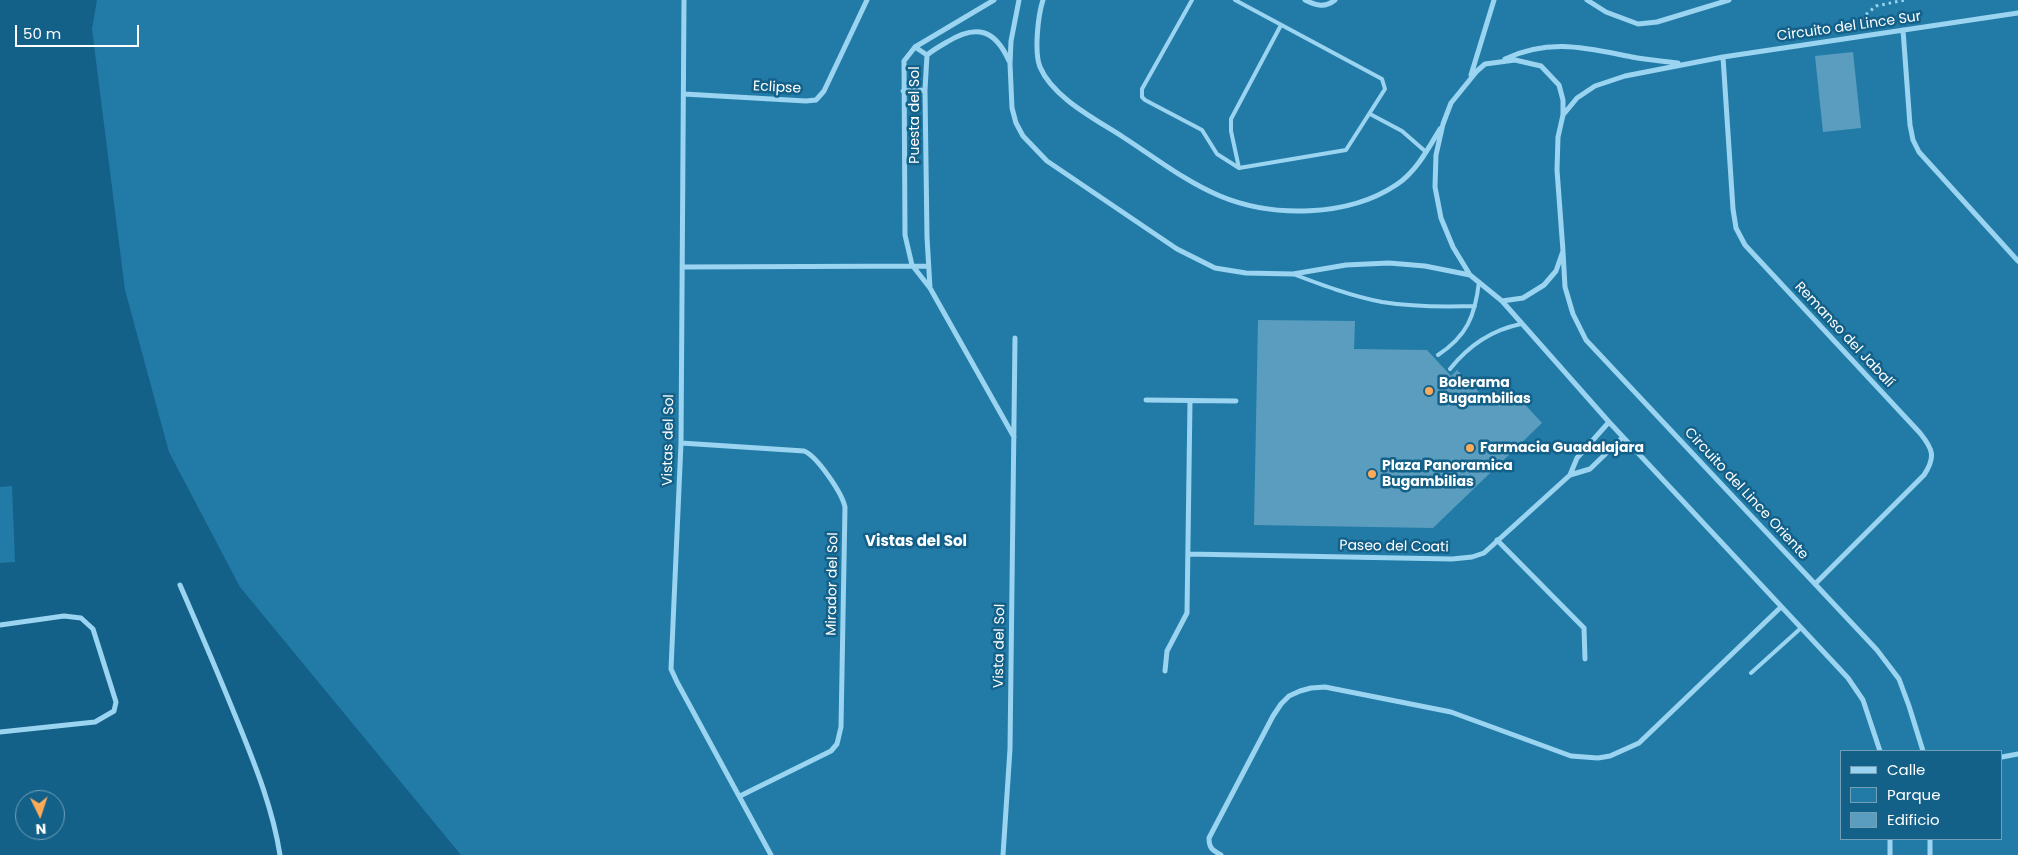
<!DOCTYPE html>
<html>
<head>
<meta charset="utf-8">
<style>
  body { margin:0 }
  #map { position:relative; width:2018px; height:855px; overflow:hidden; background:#136189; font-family:Poppins,sans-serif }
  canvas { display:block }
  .legend { position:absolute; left:1840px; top:750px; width:162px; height:90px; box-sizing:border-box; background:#136189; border:1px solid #71a0b8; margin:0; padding:6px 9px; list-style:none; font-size:15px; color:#fff }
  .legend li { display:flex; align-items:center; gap:10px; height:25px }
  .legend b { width:25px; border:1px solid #71a0b8 }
  .north { position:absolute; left:15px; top:790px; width:50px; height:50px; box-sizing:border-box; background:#136189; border:1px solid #71a0b8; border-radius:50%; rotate:176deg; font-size:14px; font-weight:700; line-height:20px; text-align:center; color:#fff }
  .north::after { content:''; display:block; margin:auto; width:18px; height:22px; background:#ffaa59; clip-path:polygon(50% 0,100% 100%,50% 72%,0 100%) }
  .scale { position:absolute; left:15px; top:25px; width:124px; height:22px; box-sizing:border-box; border:2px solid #fff; border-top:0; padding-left:6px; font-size:15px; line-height:18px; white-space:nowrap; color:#fff; -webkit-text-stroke:4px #136189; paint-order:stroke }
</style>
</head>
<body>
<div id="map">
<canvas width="2018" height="855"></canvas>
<ul class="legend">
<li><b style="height:6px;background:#9ad4f0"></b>Calle</li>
<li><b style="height:14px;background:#227ba7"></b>Parque</li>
<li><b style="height:14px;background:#5b9dbf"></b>Edificio</li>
</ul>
<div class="north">N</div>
<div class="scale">50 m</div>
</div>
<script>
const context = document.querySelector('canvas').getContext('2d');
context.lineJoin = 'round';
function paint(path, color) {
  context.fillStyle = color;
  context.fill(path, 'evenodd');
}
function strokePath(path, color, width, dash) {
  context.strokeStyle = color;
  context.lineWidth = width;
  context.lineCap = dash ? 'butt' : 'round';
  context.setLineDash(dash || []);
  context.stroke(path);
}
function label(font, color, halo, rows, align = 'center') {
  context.font = font + ' Poppins,sans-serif';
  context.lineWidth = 5;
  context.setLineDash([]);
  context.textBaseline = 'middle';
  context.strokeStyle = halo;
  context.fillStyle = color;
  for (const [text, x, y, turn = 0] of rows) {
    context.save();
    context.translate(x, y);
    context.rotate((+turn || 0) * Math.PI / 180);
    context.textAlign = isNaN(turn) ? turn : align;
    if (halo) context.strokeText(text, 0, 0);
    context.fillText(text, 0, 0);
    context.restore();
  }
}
paint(new Path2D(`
  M97 0H2018V855H461L240 587 169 452 125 290 92 29ZM1842 751H2002V839H1842Z
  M12 486 15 562 0 563V487Z`), '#227ba7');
paint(new Path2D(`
  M1853 52 1861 128 1823 132 1815 56Z
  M1258 320 1355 321 1354 349 1427 350 1451 376 1457 370 1491 404 1509 387 1542 423 1433 528 1254 525Z`), '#5b9dbf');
strokePath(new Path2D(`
  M1862 26 1863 17 1876 6 1905 0`), '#9ad4f0', 3, [2.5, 4]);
strokePath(new Path2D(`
  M1192 0 1142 89V97L1145 100 1202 130 1217 154 1239 168 1346 150 1385 89 1382 79 1235 0
  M1370 114 1402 131 1426 152
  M1239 168 1231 131V119L1281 25
  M1293 274C1322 285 1351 296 1382 302 1413 307 1444 307 1475 306
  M1438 355C1467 336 1475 316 1479 282
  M1450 369C1469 345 1491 330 1521 324
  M1751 673 1801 628`), '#9ad4f0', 4);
strokePath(new Path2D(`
  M684 0 681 443 671 669 677 682 771 855
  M994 0 915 47 904 61 905 235 912 265 930 288 1014 437
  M1019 0 1011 41 1010 64 1012 108 1016 123 1023 136 1047 161 1177 249 1215 268 1246 273 1293 274 1346 265 1389 263 1425 266 1470 275
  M1043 0C1038 15 1034 52 1040 67 1053 98 1097 120 1123 137 1154 157 1186 182 1220 196 1273 218 1348 217 1396 185 1416 172 1428 149 1440 129
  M1305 0C1317 6 1325 8 1335 0
  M1587 0 1606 12 1638 24 1657 22 1729 0
  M1903 30 1910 125 1913 140 1919 152 2018 261
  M915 47 927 55
  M1723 57 1733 209 1736 228 1745 245 1920 433C1933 449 1936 457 1924 475L1815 584
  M1505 59C1550 38 1586 48 1632 57 1647 60 1663 61 1678 63
  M1471 75 1494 0
  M903 91 925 90
  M684 94 806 101 816 100 824 91 867 0
  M1563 115 1577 98 1595 86 1625 76 1723 57 2018 13
  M1563 252 1565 287 1573 314 1586 340 1877 650 1899 679 1909 706 1923 751
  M682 267 928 266
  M930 288 927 237 925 90 927 55C933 50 940 46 947 42 976 24 995 29 1009 61
  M1502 301 1523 298 1544 285 1556 271 1563 251 1557 170 1558 137 1563 115V100L1559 85 1541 66 1515 60 1485 64 1477 71 1451 103 1443 124 1436 155 1435 187 1441 218 1453 247 1470 275 1502 301 1609 422 1848 678 1863 700 1880 751
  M1146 400 1236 401
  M681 443 804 451C817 456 842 493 845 507L841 727 837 744 831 751 740 796
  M1570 475 1577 458 1609 422
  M1497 540 1584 628 1585 659
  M1188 554 1452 559 1472 557 1484 553 1570 475 1590 469 1623 437
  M180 585C200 631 220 678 239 725 256 767 273 810 280 855
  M0 625 64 616 81 618 93 629 116 702 114 711 95 722 0 732
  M1165 671 1167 651 1187 613 1190 401
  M2002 757 2018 754
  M1003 855 1010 749 1015 338
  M1221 855C1212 850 1209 848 1209 838L1273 716 1281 704 1289 696 1300 691 1311 688 1325 687 1451 712 1571 756 1598 758 1610 756 1639 743 1781 607
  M1890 855V839
  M1930 855V839`), '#9ad4f0', 5);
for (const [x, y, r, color] of [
  [1429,391,5,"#ffaa59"],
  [1470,448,5,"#ffaa59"],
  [1372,474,5,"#ffaa59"]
]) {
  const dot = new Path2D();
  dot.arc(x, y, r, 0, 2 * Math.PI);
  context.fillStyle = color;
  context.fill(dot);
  strokePath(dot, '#136189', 2);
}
label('14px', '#fff', '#136189', [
  ["Circuito del Lince Sur",1849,27,-8],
  ["Eclipse",777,88,3],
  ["Puesta del Sol",915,115,-90],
  ["Remanso del Jabalí",1844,335,47],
  ["Vistas del Sol",669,440,-89],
  ["Circuito del Lince Oriente",1746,494,47],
  ["Paseo del Coati",1394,547,1],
  ["Mirador del Sol",833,584,-89],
  ["Vista del Sol",1000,646,-89]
]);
label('bold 14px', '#fff', '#136189', [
  ["Bolerama",1439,383],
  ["Bugambilias",1439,399],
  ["Farmacia Guadalajara",1480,448],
  ["Plaza Panoramica",1382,466],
  ["Bugambilias",1382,482]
], 'left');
label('bold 15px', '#fff', '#136189', [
  ["Vistas del Sol",916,542]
]);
</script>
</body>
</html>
